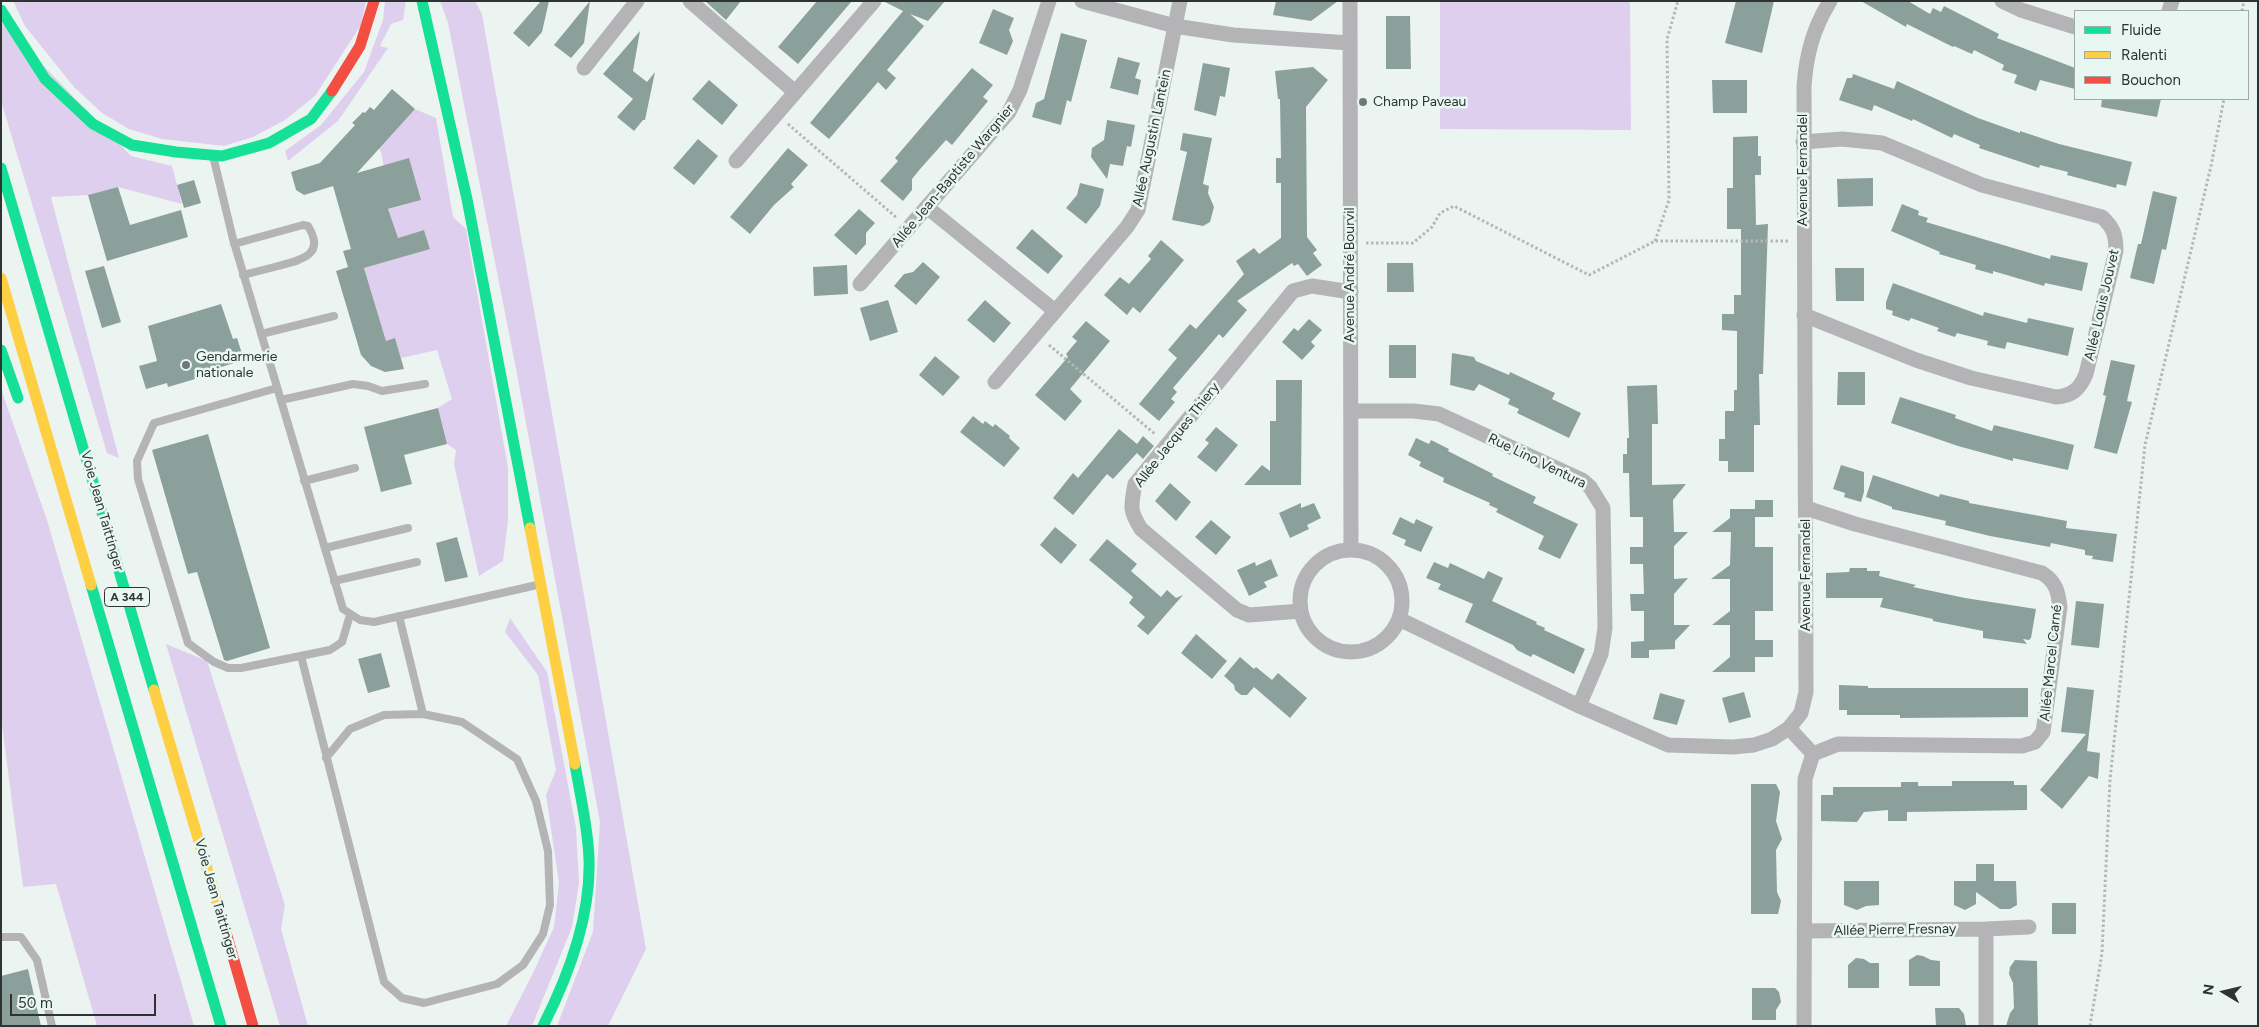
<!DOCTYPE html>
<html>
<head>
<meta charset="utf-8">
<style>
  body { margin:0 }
  #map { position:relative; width:2259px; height:1027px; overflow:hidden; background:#ecf4f1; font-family:Figtree,sans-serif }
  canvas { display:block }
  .frame { position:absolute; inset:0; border:2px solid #2f3433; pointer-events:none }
  .legend { position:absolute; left:2074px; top:10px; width:175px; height:90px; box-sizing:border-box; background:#e9f7f2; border:1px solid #9fa9a6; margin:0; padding:6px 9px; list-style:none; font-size:15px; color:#2f3433 }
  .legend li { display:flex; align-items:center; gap:10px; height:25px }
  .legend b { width:25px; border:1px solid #9fa9a6 }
  .north { position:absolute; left:2199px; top:967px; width:50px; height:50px; -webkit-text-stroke:4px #e9f7f2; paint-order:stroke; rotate:279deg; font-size:14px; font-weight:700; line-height:20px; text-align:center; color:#2f3433 }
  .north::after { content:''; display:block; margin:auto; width:18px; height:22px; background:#2f3433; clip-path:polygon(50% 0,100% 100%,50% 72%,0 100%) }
  .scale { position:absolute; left:10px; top:994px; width:146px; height:22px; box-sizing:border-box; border:2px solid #2f3433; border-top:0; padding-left:6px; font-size:15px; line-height:18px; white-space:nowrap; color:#2f3433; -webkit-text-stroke:4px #e9f7f2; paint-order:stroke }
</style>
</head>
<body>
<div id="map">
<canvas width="2259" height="1027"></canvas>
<div class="frame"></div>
<ul class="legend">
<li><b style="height:6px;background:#16e098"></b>Fluide</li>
<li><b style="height:6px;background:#ffcf43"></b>Ralenti</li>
<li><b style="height:6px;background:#f24e42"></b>Bouchon</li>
</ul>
<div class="north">N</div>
<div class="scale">50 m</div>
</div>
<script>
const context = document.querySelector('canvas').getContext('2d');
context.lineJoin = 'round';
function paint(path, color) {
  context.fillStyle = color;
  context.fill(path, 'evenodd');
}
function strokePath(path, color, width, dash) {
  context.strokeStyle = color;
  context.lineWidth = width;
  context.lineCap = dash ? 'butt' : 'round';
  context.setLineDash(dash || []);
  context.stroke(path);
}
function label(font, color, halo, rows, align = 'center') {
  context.font = font + ' Figtree,sans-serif';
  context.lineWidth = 5;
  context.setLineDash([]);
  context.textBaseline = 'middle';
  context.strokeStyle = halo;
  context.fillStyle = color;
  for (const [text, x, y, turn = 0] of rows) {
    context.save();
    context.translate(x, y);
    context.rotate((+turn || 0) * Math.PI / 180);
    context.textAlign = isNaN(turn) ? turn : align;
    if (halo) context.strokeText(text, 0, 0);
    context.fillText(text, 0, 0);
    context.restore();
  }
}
paint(new Path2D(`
  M13 1H366L361 25 315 96 285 120 253 137 224 146 162 139 129 129 102 113 74 87 25 26Z
  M385 1H406L403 20 391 24 380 46 388 48 338 121 288 161 285 151 321 125 364 72 383 20Z
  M440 1H475L482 14 646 949 608 1026H557L593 932 600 822 516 369 448 23Z
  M1440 1H1630L1631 130 1440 129Z
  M1 22 131 156 172 166 182 204 118 187 88 195 51 197 119 458 107 453 1 101Z
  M415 109 436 118 453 217 466 229 508 468V520L503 561 479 576 454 464 456 450 447 444 438 408 452 399 437 350 401 358 395 339 386 341 364 268 430 248 424 230 398 238 369 215 421 200 387 182 381 152 376 144Z
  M1 389 47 520 194 1026H97L56 884 23 887 1 717Z
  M510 618 547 672 576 828 579 883 572 927 532 1026H506L533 973 554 927 559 883 546 795 556 770 538 675 505 632Z
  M166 644 207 661 285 905 281 929 308 1026H280Z`), '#dfcfee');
paint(new Path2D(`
  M541 1H549L542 32 529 47 513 33Z
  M590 1 584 43 571 58 554 45Z
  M705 1H741L726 20Z
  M817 1H852L798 64 778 47Z
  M883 1H945L928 21 910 14 924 26 887 70 896 78 886 90 878 82 829 139 810 123 903 11Z
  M1276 1H1338L1311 21 1273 15Z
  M1736 1H1774L1762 53 1725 43Z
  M1861 1H1908L1930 14 1933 8 1941 12 1944 6 1999 34 1997 38 2075 68V89L2040 80 2036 91 2014 83 2017 75 2002 70 2004 65 1974 50 1972 54 1954 46 1953 47 1907 24 1906 27Z
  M993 9 1014 18 1009 30 1013 41 1007 55 979 43Z
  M1386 16H1410L1411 69H1386Z
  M640 31 633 71 647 82 655 72 645 120H643L634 131 617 117 633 99 603 74Z
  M1061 33 1087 40 1071 102 1067 100 1061 125 1032 117 1036 103 1044 99Z
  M1118 57 1140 63 1135 78 1141 80 1138 95 1110 88Z
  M1203 63 1230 68 1225 97 1220 96 1216 116 1194 110Z
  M1313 67 1328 80 1306 107 1307 237 1317 250 1313 253 1322 265 1307 276 1298 264 1294 266 1292 263 1237 301 1247 310 1223 338 1219 334 1173 388 1177 392 1171 399 1175 402 1159 421 1139 404 1177 358 1168 350 1190 324 1196 329 1244 274 1236 261 1254 248 1259 254 1281 238V183H1276V158H1281L1280 99H1278L1275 71Z
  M972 68 993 85 983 97 988 101 952 145 946 140 921 168 912 179V190L903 201 880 181 898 161 895 158Z
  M1853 74 1894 89 1897 81 1978 118 2020 133V131L2059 144 2132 162 2126 186 2117 184 2116 188 2067 175 2068 172 2040 165 2039 168 1979 148 1980 145 1954 134 1952 138 1913 119 1912 121 1874 105 1872 111 1839 100 1847 78H1852Z
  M709 80 738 105 722 125 692 99Z
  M1712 80H1747V113H1713Z
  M392 89 415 109 357 173 409 158 421 200 388 209 398 238 424 230 430 249 364 268 386 341 395 338 404 369 385 372 371 366 361 355 336 271 348 267 343 251 351 249 333 186 304 195 296 190 291 172 320 163 355 125 352 123 363 112 365 113 370 107 374 110Z
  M2102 99H2161L2157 117 2101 107Z
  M1107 120 1135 125 1131 147 1127 146 1123 166 1110 164 1107 179 1091 157 1092 148 1104 140Z
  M1183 133 1212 138 1203 184 1209 186 1208 193 1214 207 1210 222 1203 226 1172 220 1187 152 1180 150Z
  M1758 136V156H1761V175H1755L1756 225 1768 224 1763 374H1759L1760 425H1754V472H1728V461H1719V439H1725V411H1734V390H1737V331L1722 330V314H1734V295H1741V229H1727V188H1733V137Z
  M698 139 718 156 694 185 673 168Z
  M788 148 808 165 791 184 794 187 774 205 750 234 730 217Z
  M1873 178V206L1838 207 1837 179Z
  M194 180 201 203 184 208 177 185Z
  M1080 183 1104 189 1100 206 1086 224 1066 208 1077 195Z
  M118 187 130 225 181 210 188 237 107 261 88 195Z
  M2153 191 2177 197 2166 250 2162 249 2154 284 2130 278 2138 244H2141Z
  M1902 204 1919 211 1918 215 1928 218 1926 222 2050 259 2051 255 2088 263 2082 291 2045 283 2044 286 1993 271V274L1975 269 1976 265 1939 254 1940 252 1891 231Z
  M859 209 875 223 866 233V244L856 255 834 235Z
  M1032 229 1063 256 1048 274 1016 248Z
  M1161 240 1184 260 1140 313 1133 307 1127 315 1104 295 1120 277 1129 284 1151 259 1148 256Z
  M923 262 940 277 916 305 894 286 904 274 913 272Z
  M1387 263H1413L1414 292H1387Z
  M847 265 848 294 814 296 813 267Z
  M104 266 121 322 102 328 85 271Z
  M1835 268H1864V301H1836Z
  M1893 283 1983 316 1984 312 2027 323 2028 318 2074 328 2068 356 2007 342 2005 349 1987 345 1988 341 1957 333 1955 337 1937 331 1939 328 1911 318 1909 321 1892 315 1893 311 1886 309V302Z
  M888 300 898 332 870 341 860 308Z
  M985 300 1011 323 994 343 967 320Z
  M221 304 233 339 237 338 244 360 218 368 219 372 168 387 167 383 146 389 139 366 157 361 148 326Z
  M1309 319 1322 330 1311 342 1315 346 1302 360 1282 342 1294 328 1298 331Z
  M1086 321 1110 341 1070 389 1082 401 1065 421 1035 395 1068 357 1066 354 1077 341 1072 337Z
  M1389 345H1416V378H1389Z
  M1452 353 1474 357 1476 361 1509 375 1510 372 1555 393 1552 399 1581 413 1569 438 1517 413 1519 409 1508 404 1510 399 1479 384 1474 391 1450 385Z
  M935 356 960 377 943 396 919 375Z
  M2111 360 2135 365 2127 401 2132 402 2117 454 2094 448 2106 396 2103 395Z
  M1838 372H1865V405H1837Z
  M1276 380H1302L1301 485H1244L1262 465 1270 471V421H1276Z
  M1657 385 1658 424H1652V485L1686 484 1673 500 1674 532H1688L1674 546V579L1688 578 1674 594V625H1690L1675 641V649L1649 650V658H1631V642L1644 641V611H1631L1630 594H1644L1643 564H1630V547H1643V517H1630L1629 473H1623V454H1627V438H1629L1627 386Z
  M1900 397 1956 415 1955 418 1992 431 1994 425 2074 445 2068 470 2013 458V461L1958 446 1891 423Z
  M438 408 447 444 404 455 412 484 381 492 364 427Z
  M973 416 983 424 985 421 993 427 995 424 1010 436 1009 438 1020 448 1004 467 960 432Z
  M1216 427 1238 445 1216 472 1197 457 1209 443 1205 440Z
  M1119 429 1137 444 1143 436 1154 446 1143 459 1137 453 1113 479 1107 474 1073 515 1053 498 1073 473 1078 478Z
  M208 434 270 648 227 661 224 660 197 572 188 574 152 450Z
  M1416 438 1429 444 1431 440 1449 449 1448 451 1493 474 1492 476 1536 497 1533 503 1578 524 1560 559 1538 549 1544 536 1496 512 1498 509 1489 505 1490 503 1443 482 1444 478 1419 466 1421 462 1408 455Z
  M1841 465 1864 472V492L1861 502 1844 497 1845 493 1833 489Z
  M1873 475 1939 497 1940 494 1969 501V503L2067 521 2066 528 2117 534 2113 562 2092 559 2093 556 2085 555V550L2051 543 2050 547 1990 536 1945 525 1946 521 1892 509V507L1866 497Z
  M1170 483 1191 502 1176 521 1155 501Z
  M1755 500H1773V517H1755Z
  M1301 503V508L1314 503 1321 518 1307 525 1309 529 1290 538 1279 513Z
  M1730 509H1755V547H1773V611H1755V640H1773V657H1755V672H1712L1730 657V625H1712L1730 611V579H1711L1730 565 1731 532H1712L1730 518Z
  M1400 517 1414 524 1416 519 1433 527 1421 552 1404 545 1406 540 1392 534Z
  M1211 520 1231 537 1216 555 1195 537Z
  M1055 527 1077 545 1061 564 1040 545Z
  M457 537 468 577 445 582 436 543Z
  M1107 539 1137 564 1131 571 1161 597 1167 590 1176 598 1183 595 1148 635 1137 626 1145 617 1129 603 1133 597 1089 560Z
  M1271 559 1278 576 1264 582 1267 587 1249 596 1237 570 1255 562 1256 566Z
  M1434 562 1448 568 1450 563 1484 579 1488 571 1503 578 1492 601 1537 622 1536 624 1545 628 1544 630 1585 649 1574 674 1533 654 1531 657 1517 650 1513 645 1465 622 1473 604 1438 589 1441 584 1426 578Z
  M1850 568H1867V571H1880L1879 576 1916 585 1913 587 1965 598 2036 609 2031 638 2029 640 2023 639 2027 644 1983 638V631L1933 621V619L1880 607 1883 598H1826V573L1849 572Z
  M2076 601 2104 604 2099 648 2071 645Z
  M1196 634 1227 661 1212 679 1181 653Z
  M381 653 390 687 368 693 358 659Z
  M1240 657 1254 669 1256 667 1272 680 1278 673 1307 698 1290 718 1254 687 1247 695H1241L1235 690 1234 685 1224 676Z
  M1839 685 1868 686V688H2028V717L1900 718V715H1847V710H1839Z
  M2067 687 2094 690 2087 751 2100 753 2098 779 2089 776 2062 809 2040 790 2086 734 2061 732Z
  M1744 692 1751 717 1729 723 1722 698Z
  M1660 693 1685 700 1677 725 1653 719Z
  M1952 781H2014V785H2027V810L1907 812V821H1888V810L1864 812 1857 822 1821 821V795H1833V787H1901V782H1918V786H1952Z
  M1751 784H1776L1780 792 1776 821 1782 839 1776 850 1777 892 1781 901 1778 914H1751Z
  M1976 864H1994V881H2016L2017 905 2010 909H2000L1976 892V904L1965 910 1954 905V881H1976Z
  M1844 881H1879V905L1866 906 1857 910 1844 905Z
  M2052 903H2076V934H2052Z
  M1917 955 1923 956 1931 960 1940 961V986H1909V960Z
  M1856 958 1864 959 1870 963H1879V988H1848V965Z
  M2015 960 2037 961 2038 1026H2006L2010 1013 2014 1008 2013 983 2009 974 2010 967Z
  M28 969 41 1026H1V976Z
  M1752 988H1775L1779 992 1781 1002 1776 1010V1020H1752Z
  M1935 1008H1959L1964 1014 1966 1026H1936Z`), '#8ca09b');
strokePath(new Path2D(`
  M2242 11 2244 1
  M788 124 897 218
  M1655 241 1669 200 1667 39 1678 1
  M1366 243H1413L1432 227 1440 213 1454 206 1589 275 1655 241H1789
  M1049 345 1155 434
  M2090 1026 2102 953 2110 780 2145 445 2211 166 2224 99`), '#b4b7b6', 3, [2.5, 2.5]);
strokePath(new Path2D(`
  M214 160 233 239 343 609 360 620 374 622 537 585
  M234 244 303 225 308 226C326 255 301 260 278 266 267 269 255 272 243 275
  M261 334 334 316
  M277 388 154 423 137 461 138 479 188 643 214 662 228 668H241L330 650 342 642 350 615
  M281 400 353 384 368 386 382 391 425 384
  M304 481 355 468
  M325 548 408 528
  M334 581 417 562
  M399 616 423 714
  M301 656 384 982 402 998 424 1003 497 984 523 965 543 934 550 905 548 851 536 801 517 759 462 722 423 714 384 715 350 729 326 758
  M1 937H21L37 960 52 1026`), '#b4b4b6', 8);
strokePath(new Path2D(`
  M690 1 795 92
  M1082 1 1175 26 1233 35 1350 43
  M1350 1 1351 550
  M2002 1 2021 10 2075 27
  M2169 11 2172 1
  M584 68 637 1
  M1803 142 1842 139 1882 143 1982 185 2102 217C2114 228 2116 236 2116 251L2086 374C2080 389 2072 396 2056 397L1971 378 1916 360 1804 315
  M736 161 874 1
  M928 208 1055 311
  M860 284 1009 112 1020 90 1049 1
  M995 382 1127 227 1138 210 1180 1
  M1351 411H1414L1439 414 1582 480 1590 487 1603 508 1605 628 1601 654 1579 706
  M1806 508 1855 524 2042 573C2056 582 2058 591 2060 607L2043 732 2035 742 2022 746 1838 744 1813 754
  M1300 601a51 51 0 1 1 102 0a51 51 0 1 1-102 0Z
  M1301 611 1249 615 1237 610 1141 529C1129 510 1131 506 1135 484L1293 291 1312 286 1351 292
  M1399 619 1579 706 1668 745 1733 747 1754 745 1772 739 1789 728 1801 713 1806 692 1804 87C1806 55 1813 29 1830 1
  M1789 728 1813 754
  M1804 931 1986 929 2029 927
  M1804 1026 1805 779 1813 754
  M1986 1026V929`), '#b4b4b6', 15);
strokePath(new Path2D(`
  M422 1 467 199 530 528
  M1 10 45 79 93 124 132 145 176 152 222 156 269 143 311 119 332 91
  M1 168 154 690
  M1 350 18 398
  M91 585 221 1026
  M543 1026C569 975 591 917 589 859 588 827 580 795 575 764`), '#16e098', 11);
strokePath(new Path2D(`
  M1 278 91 585
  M530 528 575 764
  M154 690 227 936`), '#ffcf43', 11);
strokePath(new Path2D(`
  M332 91 360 46 374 1
  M227 936 253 1026`), '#f24e42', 11);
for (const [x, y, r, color] of [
  [1363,102,5,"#717776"],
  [186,365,5,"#717776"]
]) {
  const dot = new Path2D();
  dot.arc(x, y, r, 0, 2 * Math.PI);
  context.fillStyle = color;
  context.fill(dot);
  strokePath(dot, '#e9f7f2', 2);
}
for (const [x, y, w] of [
  [127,597,45]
]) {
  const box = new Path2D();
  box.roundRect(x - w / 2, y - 9.5, w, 19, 4);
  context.fillStyle = '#e9f7f2';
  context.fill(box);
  strokePath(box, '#2f3433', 1);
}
label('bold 12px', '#2f3433', null, [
  ["A 344",127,597]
]);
label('14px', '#2f3433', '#e9f7f2', [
  ["Champ Paveau",1373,102],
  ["Gendarmerie",196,357],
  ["nationale",196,373]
], 'left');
label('14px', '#2f3433', '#e9f7f2', [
  ["Allée Augustin Lantein",1152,138,-78],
  ["Avenue Fernandel",1803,170,-90],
  ["Allée Jean-Baptiste Wargnier",953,176,-50],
  ["Avenue André Bourvil",1350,275,-90],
  ["Allée Louis Jouvet",2102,305,-77],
  ["Allée Jacques Thiery",1177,435,-52],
  ["Rue Lino Ventura",1537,461,26],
  ["Voie Jean Taittinger",102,511,74],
  ["Avenue Fernandel",1806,575,-90],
  ["Allée Marcel Carné",2051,663,-84],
  ["Voie Jean Taittinger",216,899,74],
  ["Allée Pierre Fresnay",1895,930,-1]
]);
</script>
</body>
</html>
